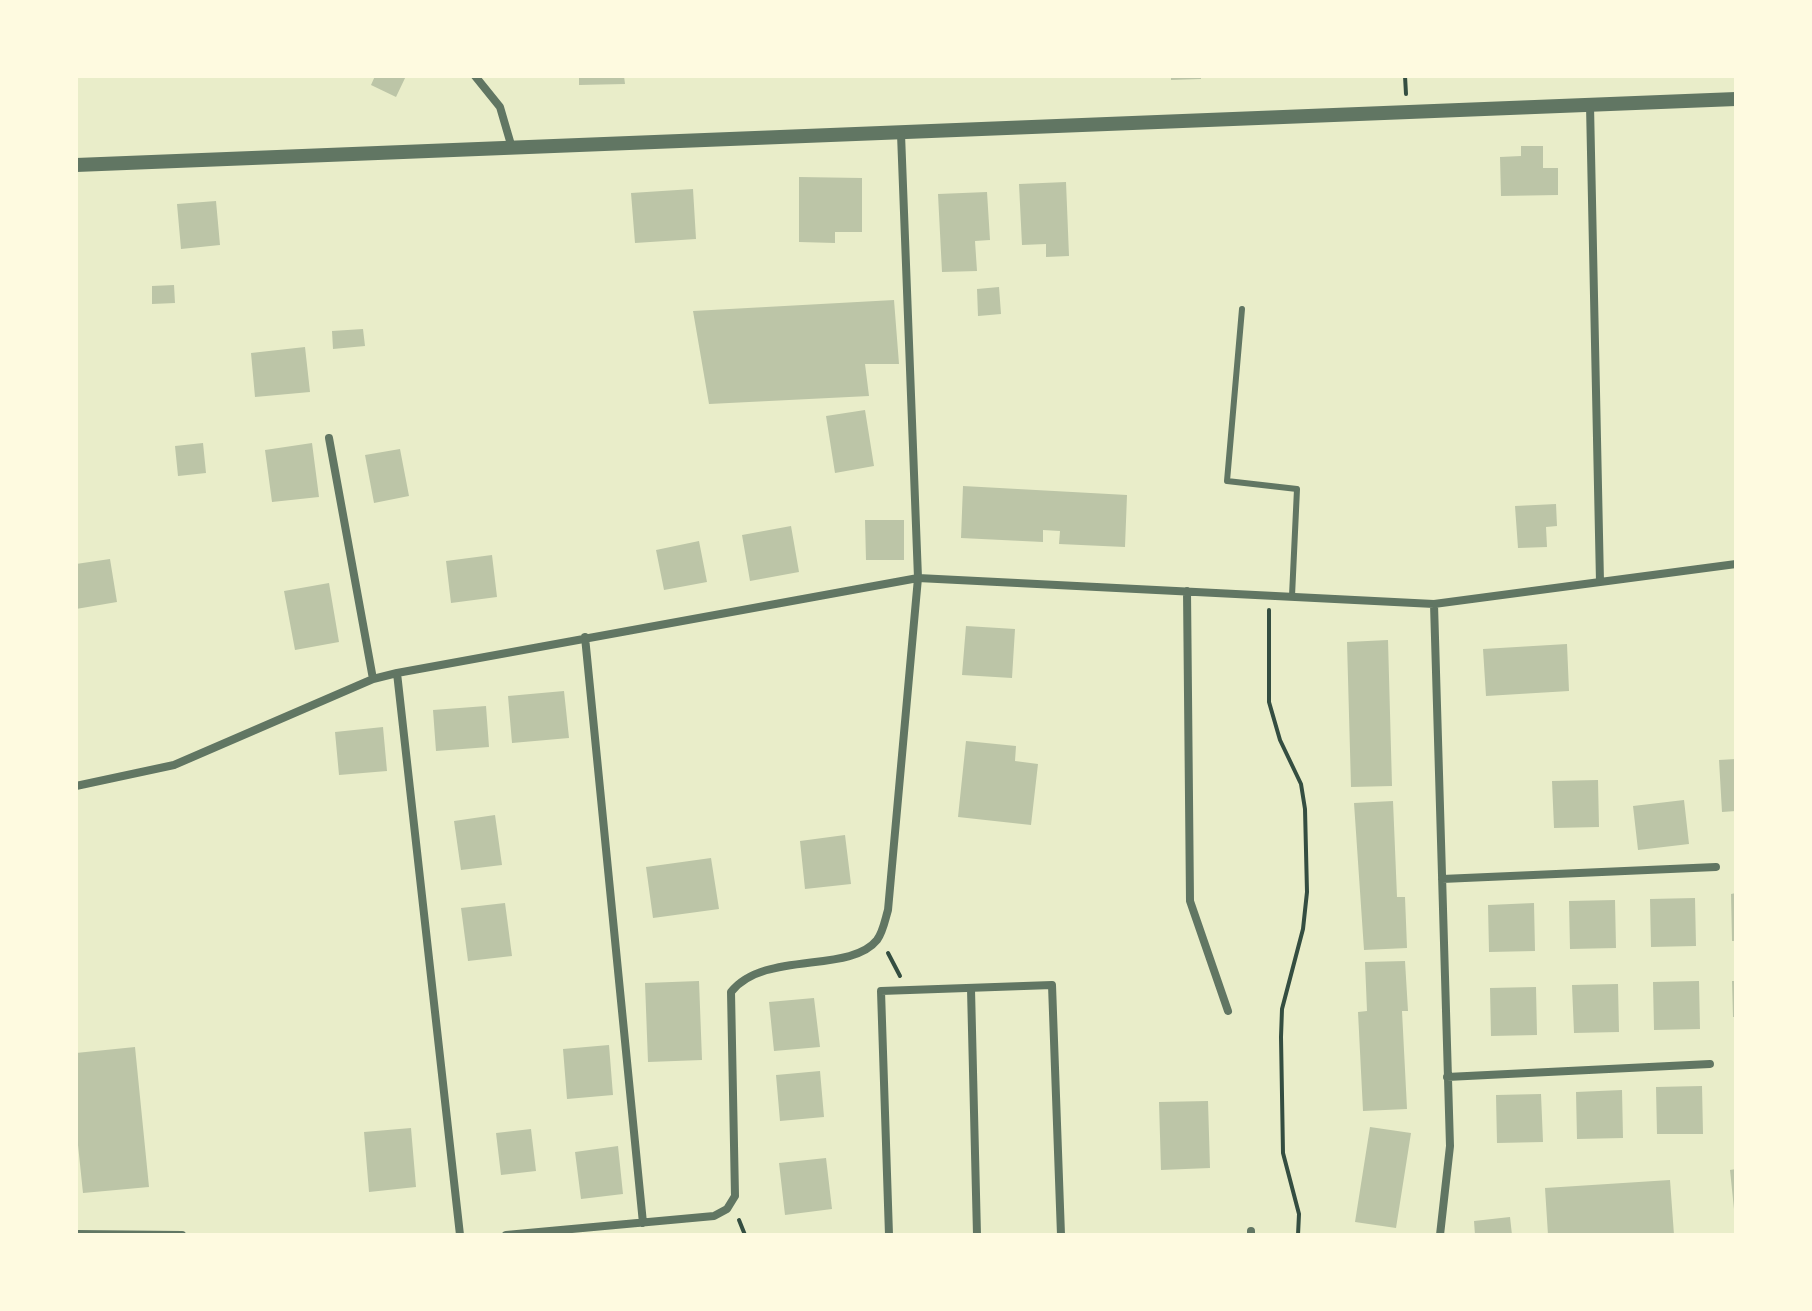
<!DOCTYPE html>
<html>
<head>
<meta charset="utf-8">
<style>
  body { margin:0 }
  #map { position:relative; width:1812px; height:1311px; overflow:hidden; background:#e9edc9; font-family:Mulish,sans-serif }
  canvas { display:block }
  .frame { position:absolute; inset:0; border:78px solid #fefae0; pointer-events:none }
</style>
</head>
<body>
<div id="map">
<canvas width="1812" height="1311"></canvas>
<div class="frame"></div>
</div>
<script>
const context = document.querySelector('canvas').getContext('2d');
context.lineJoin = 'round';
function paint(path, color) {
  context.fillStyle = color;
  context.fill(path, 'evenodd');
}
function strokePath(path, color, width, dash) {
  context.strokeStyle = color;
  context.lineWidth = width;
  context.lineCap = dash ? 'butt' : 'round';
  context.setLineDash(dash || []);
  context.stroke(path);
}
paint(new Path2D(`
  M375 76H406L396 97 371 85Z
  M579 76H624L625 84 579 85Z
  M1171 76H1201V79L1171 80Z
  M1521 146H1543V168H1558V195L1501 196 1500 157 1521 156Z
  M799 177 862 178V232H835V243L799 242Z
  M1066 182 1069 256 1046 257V244L1022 245 1019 184Z
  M693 189 696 239 635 243 631 193Z
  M987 192 990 240 975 241 977 271 942 272 938 194Z
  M216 201 220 245 181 249 177 204Z
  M174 285 175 303 152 304V286Z
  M999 287 1001 314 978 316 977 289Z
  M894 300 899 364H865L869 396 709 404 693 311Z
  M363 329 365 346 333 349 332 331Z
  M305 347 310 392 255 397 251 353Z
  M865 410 874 466 835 473 826 416Z
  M203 443 206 473 178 476 175 446Z
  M312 443 319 497 272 502 265 450Z
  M400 449 409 496 374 503 365 455Z
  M963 486 1127 495 1125 547 1059 544 1060 531 1043 530V542L961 538Z
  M1556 504 1557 526 1546 527 1547 547 1518 548 1515 506Z
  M865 520H904V560H866Z
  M791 526 799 572 750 581 742 535Z
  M699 541 707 582 664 590 656 550Z
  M492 555 497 597 451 603 446 561Z
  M110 559 117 602 76 609V564Z
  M329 583 339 642 295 650 284 591Z
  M966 626 1015 629 1012 678 962 675Z
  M1388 640 1392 786 1351 787 1347 642Z
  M1567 644 1569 691 1486 696 1483 649Z
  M564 691 569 738 512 743 508 696Z
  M486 706 489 747 436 751 433 710Z
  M383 727 387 771 339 775 335 732Z
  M966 741 1016 746 1015 761 1038 764 1031 825 958 817Z
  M1736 759V811L1722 812 1719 760Z
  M1598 780 1599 827 1554 828 1552 781Z
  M1684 800 1689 844 1638 850 1633 806Z
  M1393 801 1397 897H1405L1407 948 1364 950 1354 803Z
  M495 815 502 865 461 870 454 821Z
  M845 835 851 884 805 889 800 841Z
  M711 858 719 909 653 918 646 867Z
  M1736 893V941H1732L1731 894Z
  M1695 898 1696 946 1651 947 1650 899Z
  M1615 900 1616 948 1570 949 1569 901Z
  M505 903 512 956 468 961 461 908Z
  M1534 903 1535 951 1489 952 1488 905Z
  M1405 961 1408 1011H1402L1407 1109 1363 1111 1358 1012 1367 1011 1365 962Z
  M699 981 702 1060 648 1062 645 983Z
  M1699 981 1700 1029 1654 1030 1653 982Z
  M1732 981H1736V1017H1733Z
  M1618 984 1619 1032 1574 1033 1572 985Z
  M1536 987 1537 1035 1491 1036 1490 988Z
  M814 998 820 1047 774 1051 769 1002Z
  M609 1045 613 1095 567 1099 563 1049Z
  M135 1047 149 1187 83 1193 76 1126V1053Z
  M820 1071 824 1117 780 1121 776 1075Z
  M1702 1086 1703 1134H1657L1656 1087Z
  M1622 1090 1623 1138 1577 1139 1576 1092Z
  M1541 1094 1543 1142 1497 1143 1496 1095Z
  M1208 1101 1210 1168 1161 1170 1159 1102Z
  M1370 1127 1411 1133 1396 1228 1355 1222Z
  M411 1128 416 1187 369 1192 364 1132Z
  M531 1129 536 1171 501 1175 496 1133Z
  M618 1146 623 1194 581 1199 575 1152Z
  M826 1158 832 1209 785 1215 779 1163Z
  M1736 1169V1209H1734L1730 1170Z
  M1670 1180 1674 1235H1548L1545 1188Z
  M1510 1217 1512 1235H1475L1474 1221Z`), '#bcc5a7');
strokePath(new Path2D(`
  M1405 76 1406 94
  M1269 610V702L1280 740 1301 784 1305 809 1307 892 1303 929 1282 1009 1281 1037 1283 1153 1299 1214 1298 1235
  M888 953 900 976
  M739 1220 745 1235`), '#344e41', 4);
strokePath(new Path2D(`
  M1242 309 1227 481 1297 489 1292 596`), '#617663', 6);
strokePath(new Path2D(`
  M475 76 500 107 512 148
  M1590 105 1600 582
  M329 438 373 679
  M1187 591 1190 901 1228 1011
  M1434 604 1450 1146 1440 1235
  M585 637 643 1223
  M397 673 460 1235
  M76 786 174 765 373 679 397 673 918 578 1434 604 1736 564
  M1442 879 1716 867
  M971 989 977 1235
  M1447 1077 1710 1064
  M76 1234 182 1235
  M506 1235 714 1216 727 1209 735 1196 731 992C764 950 850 974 877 940 883 932 885 920 888 910L918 578 901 134
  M889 1235 881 991 1052 985 1061 1235
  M1251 1235V1231`), '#617663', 8);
strokePath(new Path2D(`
  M76 165 1736 99`), '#617663', 14);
</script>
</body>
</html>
